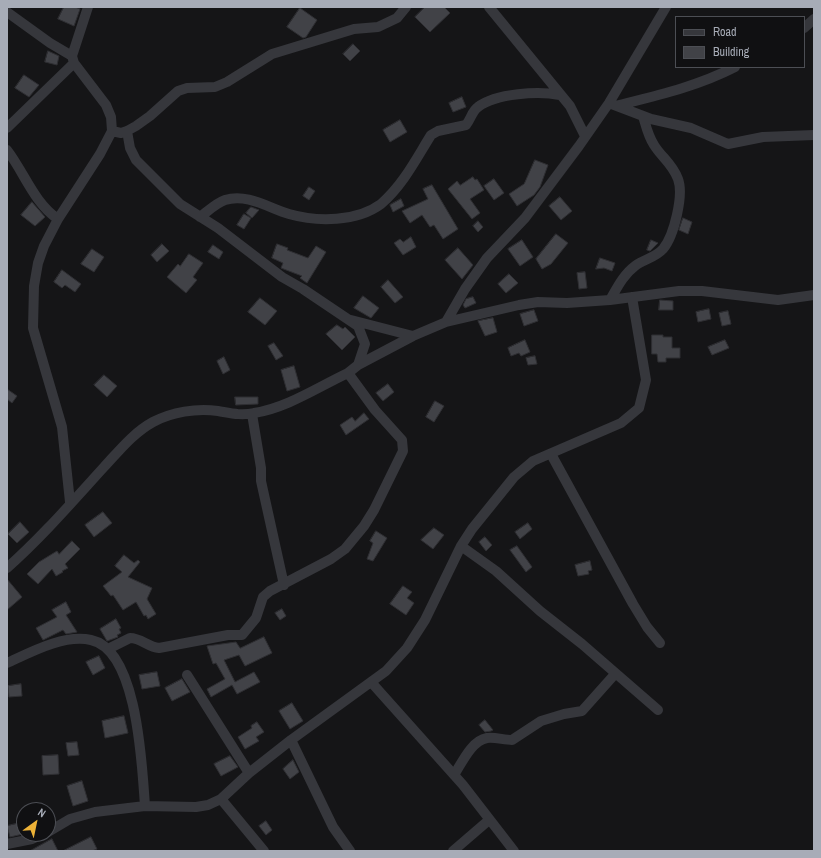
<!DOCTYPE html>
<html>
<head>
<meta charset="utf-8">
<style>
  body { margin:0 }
  #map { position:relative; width:821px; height:858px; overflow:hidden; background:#151517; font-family:"Archivo Narrow",sans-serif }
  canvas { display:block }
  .frame { position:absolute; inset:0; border:8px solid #a7acb7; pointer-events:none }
  .legend { position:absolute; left:675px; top:16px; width:130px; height:52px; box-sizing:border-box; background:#101012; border:1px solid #4c4e54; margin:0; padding:5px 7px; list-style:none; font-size:12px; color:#a7acb7 }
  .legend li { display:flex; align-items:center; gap:8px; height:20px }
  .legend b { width:20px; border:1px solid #4c4e54 }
  .north { position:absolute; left:16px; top:802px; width:40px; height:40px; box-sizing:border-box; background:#101012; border:1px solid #4c4e54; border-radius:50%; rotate:33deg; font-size:11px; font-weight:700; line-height:16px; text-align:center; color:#a7acb7 }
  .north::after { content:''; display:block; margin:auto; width:14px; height:18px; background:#edb237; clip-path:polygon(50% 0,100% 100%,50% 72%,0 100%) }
</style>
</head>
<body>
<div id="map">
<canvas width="821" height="858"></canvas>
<div class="frame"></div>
<ul class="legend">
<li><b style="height:5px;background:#36373c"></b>Road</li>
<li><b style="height:11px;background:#414247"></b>Building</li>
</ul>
<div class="north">N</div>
</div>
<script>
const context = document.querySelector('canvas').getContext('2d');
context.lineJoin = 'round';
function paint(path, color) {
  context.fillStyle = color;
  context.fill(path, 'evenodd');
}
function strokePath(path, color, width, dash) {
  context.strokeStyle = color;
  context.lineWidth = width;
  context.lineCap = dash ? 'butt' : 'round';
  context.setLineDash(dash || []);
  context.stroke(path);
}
const building = new Path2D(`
  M64 7H75L80 9 74 26 58 19Z
  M425 7H444L450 13 430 32 415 17Z
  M300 8 317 20 306 37 303 38 287 27Z
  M353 44 360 51 350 61 343 54Z
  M48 51 59 56 57 65 45 62Z
  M24 75 39 85 29 97 15 88Z
  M462 97 466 107 453 112 449 103Z
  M400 120 407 132 390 142 383 130Z
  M535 160 548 165 540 187 534 195 517 206 509 194 524 184Z
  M473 177 475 180 477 179 484 190 470 199 480 213 472 219 448 189 457 181 460 185Z
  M494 179 504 193 494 200 484 186Z
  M432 185 458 229 443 239 434 225 430 227 422 215 410 223 402 211 428 199 423 189Z
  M309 187 315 191 309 200 303 196Z
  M560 197 572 211 561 220 549 206Z
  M401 199 404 206 393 212 390 205Z
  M32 202 45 217 35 226 21 215Z
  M251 207 259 210 252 218 246 213Z
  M244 214 251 218 244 229 237 225Z
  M683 218 692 222 688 234 679 230Z
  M478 221 483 227 478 232 473 226Z
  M556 234 568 243 551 264 542 269 536 259Z
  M411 237 416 247 403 255 394 243 400 239 403 242Z
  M522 240 533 257 520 266 508 249Z
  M651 240 658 243 650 251 647 250Z
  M162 244 169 251 157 262 151 255Z
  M277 244 288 248 287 250 308 258 316 246 326 252 307 283 300 278 302 276 281 268 283 263 272 258Z
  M213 245 223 252 219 259 208 252Z
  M458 248 473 265 462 279 445 260Z
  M92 249 104 257 94 272 81 264Z
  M189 254 203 263 193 277 197 280 186 293 167 277 178 264 180 266Z
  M600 258 615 263 612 271 604 268 596 269Z
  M62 270 81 284 75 292 65 285 62 288 54 282Z
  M585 272 587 288 579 289 577 273Z
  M509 274 518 283 506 293 498 284Z
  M388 280 403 297 395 303 381 287Z
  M363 296 379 308 371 318 354 308Z
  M473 297 476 303 465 308 463 305 466 299Z
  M260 298 277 311 265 325 248 312Z
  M660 300 673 301V310H659Z
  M709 309 711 319 698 322 696 312Z
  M534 310 538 321 524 326 520 314Z
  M728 311 731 324 722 326 719 313Z
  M493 318 497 332 485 336 478 321Z
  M337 325 343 329 345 327 355 337 342 350 326 334Z
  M652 335H663V337H672V348H680V358H666V362H658L657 354H652Z
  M525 340 530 352 521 356 519 353 511 356 508 348Z
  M725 340 729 348 712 355 708 347Z
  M274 343 283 356 276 360 268 346Z
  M535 356 537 364 528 365 526 358Z
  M224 357 230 370 223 374 217 361Z
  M294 366 300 387 287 391 281 370Z
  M104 375 117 386 107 397 94 385Z
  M388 384 394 392 383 401 376 393Z
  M7 389 17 396 12 403 7 399Z
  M235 397H258V404L236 405Z
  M435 401 444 406 434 422 426 417Z
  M364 413 369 419 346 435 340 425 352 417 355 421Z
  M103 512 112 523 94 537 85 525Z
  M20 522 29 532 17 543 8 534Z
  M528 523 532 529 520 539 515 532Z
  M434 528 444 535 433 549 421 540Z
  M376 531 387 538 373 561 367 559 373 543 370 541Z
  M485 537 492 545 486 551 479 542Z
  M72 541 80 549 65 564 68 568 62 571 63 572 56 576 52 569 38 584 27 574 39 562 57 551 59 554Z
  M517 546 532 567 526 572 510 550Z
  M124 555 134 563 138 560 140 562 128 577 152 588 147 599 156 614 148 619 146 615 144 616 136 602 123 610 113 595 111 596 103 586 122 572 115 566Z
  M590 561 592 570 588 571 589 574 578 576 575 565Z
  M7 579 22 597 7 610Z
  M403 586 412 592 407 598 414 603 406 615 390 604Z
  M66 602 71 612 66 615 77 632 66 634 63 630 43 640 36 628 57 617 52 610Z
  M282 609 286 616 280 620 275 613Z
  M116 619 121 628 119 629 121 633 117 635 118 637 107 641 100 629Z
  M264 637 272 653 245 666 239 655 224 660 235 682 254 672 260 682 237 694 232 685 211 697 207 689 225 679 216 663 213 664 207 646 236 642 240 648Z
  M99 656 105 668 93 675 86 662Z
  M157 672 160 686 142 689 139 675Z
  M182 679 190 692 172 701 165 688Z
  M21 684 22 696 9 697 8 686Z
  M292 703 303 721 290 729 279 711Z
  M124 716 128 733 105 738 102 721Z
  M485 720 493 730 491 731 485 732 479 725Z
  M257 722 264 732 256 737 259 741 245 749 238 737 252 728 251 726Z
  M77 742 79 755 68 756 66 743Z
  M58 755 59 774 43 775 42 756Z
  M230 756 238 767 221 776 214 764Z
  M293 760 299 772 290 779 283 769Z
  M82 781 88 801 73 806 67 786Z
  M266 821 272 830 266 835 259 826Z
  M20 823 23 834 10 837 7 826Z
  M91 837 97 849 92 851H63Z
  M52 839 58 851H30Z`);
paint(building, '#414247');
strokePath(building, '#2f2f33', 1);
strokePath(new Path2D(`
  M489 7 570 106 585 136
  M7 12 50 43 72 56
  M804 28 814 19
  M609 103 651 119 691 128 728 144 763 137 814 135
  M619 105C659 95 698 86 735 67
  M7 128 74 63
  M112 131 121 133 127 131 136 126 150 116 178 91 187 88 215 87 227 82 272 54 354 29 378 27 397 18 406 7
  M127 131 130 148 136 160 180 204 218 228 282 277 303 289 358 326 365 344 358 365
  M7 150C24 172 34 203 58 219
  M200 217C207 212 216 203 225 200 247 193 269 208 289 214 317 222 357 222 381 204 403 185 416 159 431 135L438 131 466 125C471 119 472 111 478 107 496 93 539 91 560 95
  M610 300C617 288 623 275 635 266 644 259 655 258 663 249 674 236 684 195 678 179 672 163 662 158 654 145 648 136 646 126 643 116
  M351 320 413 336
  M446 322 465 289 487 258 525 218 579 146 609 103 666 7
  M252 414 261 468V481L284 585
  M551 454 633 604 647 627 660 643
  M70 502 62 427 33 328 34 286 38 263 44 246 58 219 100 154 112 131 111 117 106 105 74 63 72 56 88 7
  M461 546 496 571 540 611 582 644 658 710
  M7 568C42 537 73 501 104 467 119 451 133 433 153 422 172 412 196 408 218 411 230 413 241 416 254 413 287 408 318 387 348 373L358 365 413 336 446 322 519 305 538 302 567 303 610 300 679 291H702L778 300 814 295
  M108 649 130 638C141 638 148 647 159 648L228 635H242L256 618 263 597 270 591 331 559 345 549 364 526 374 510 403 451 402 440 375 410 348 373
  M7 663C31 652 64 634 91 640 138 650 142 767 145 806
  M187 675 249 773
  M371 682 463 785 514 851
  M291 740 333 827 350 851
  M454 775C462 763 471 741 487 738 495 737 504 740 512 740L541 721 564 714 582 711 615 674
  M221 799 264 851
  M48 832 70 819 95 812 145 806 196 807 208 805 221 799 249 773 291 740 386 671 407 648 425 620 461 546 472 529 514 477 533 461 621 423 639 408 646 380 632 297
  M7 844 32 839 43 834
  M453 851 489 820`), '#36373c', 10);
</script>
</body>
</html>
